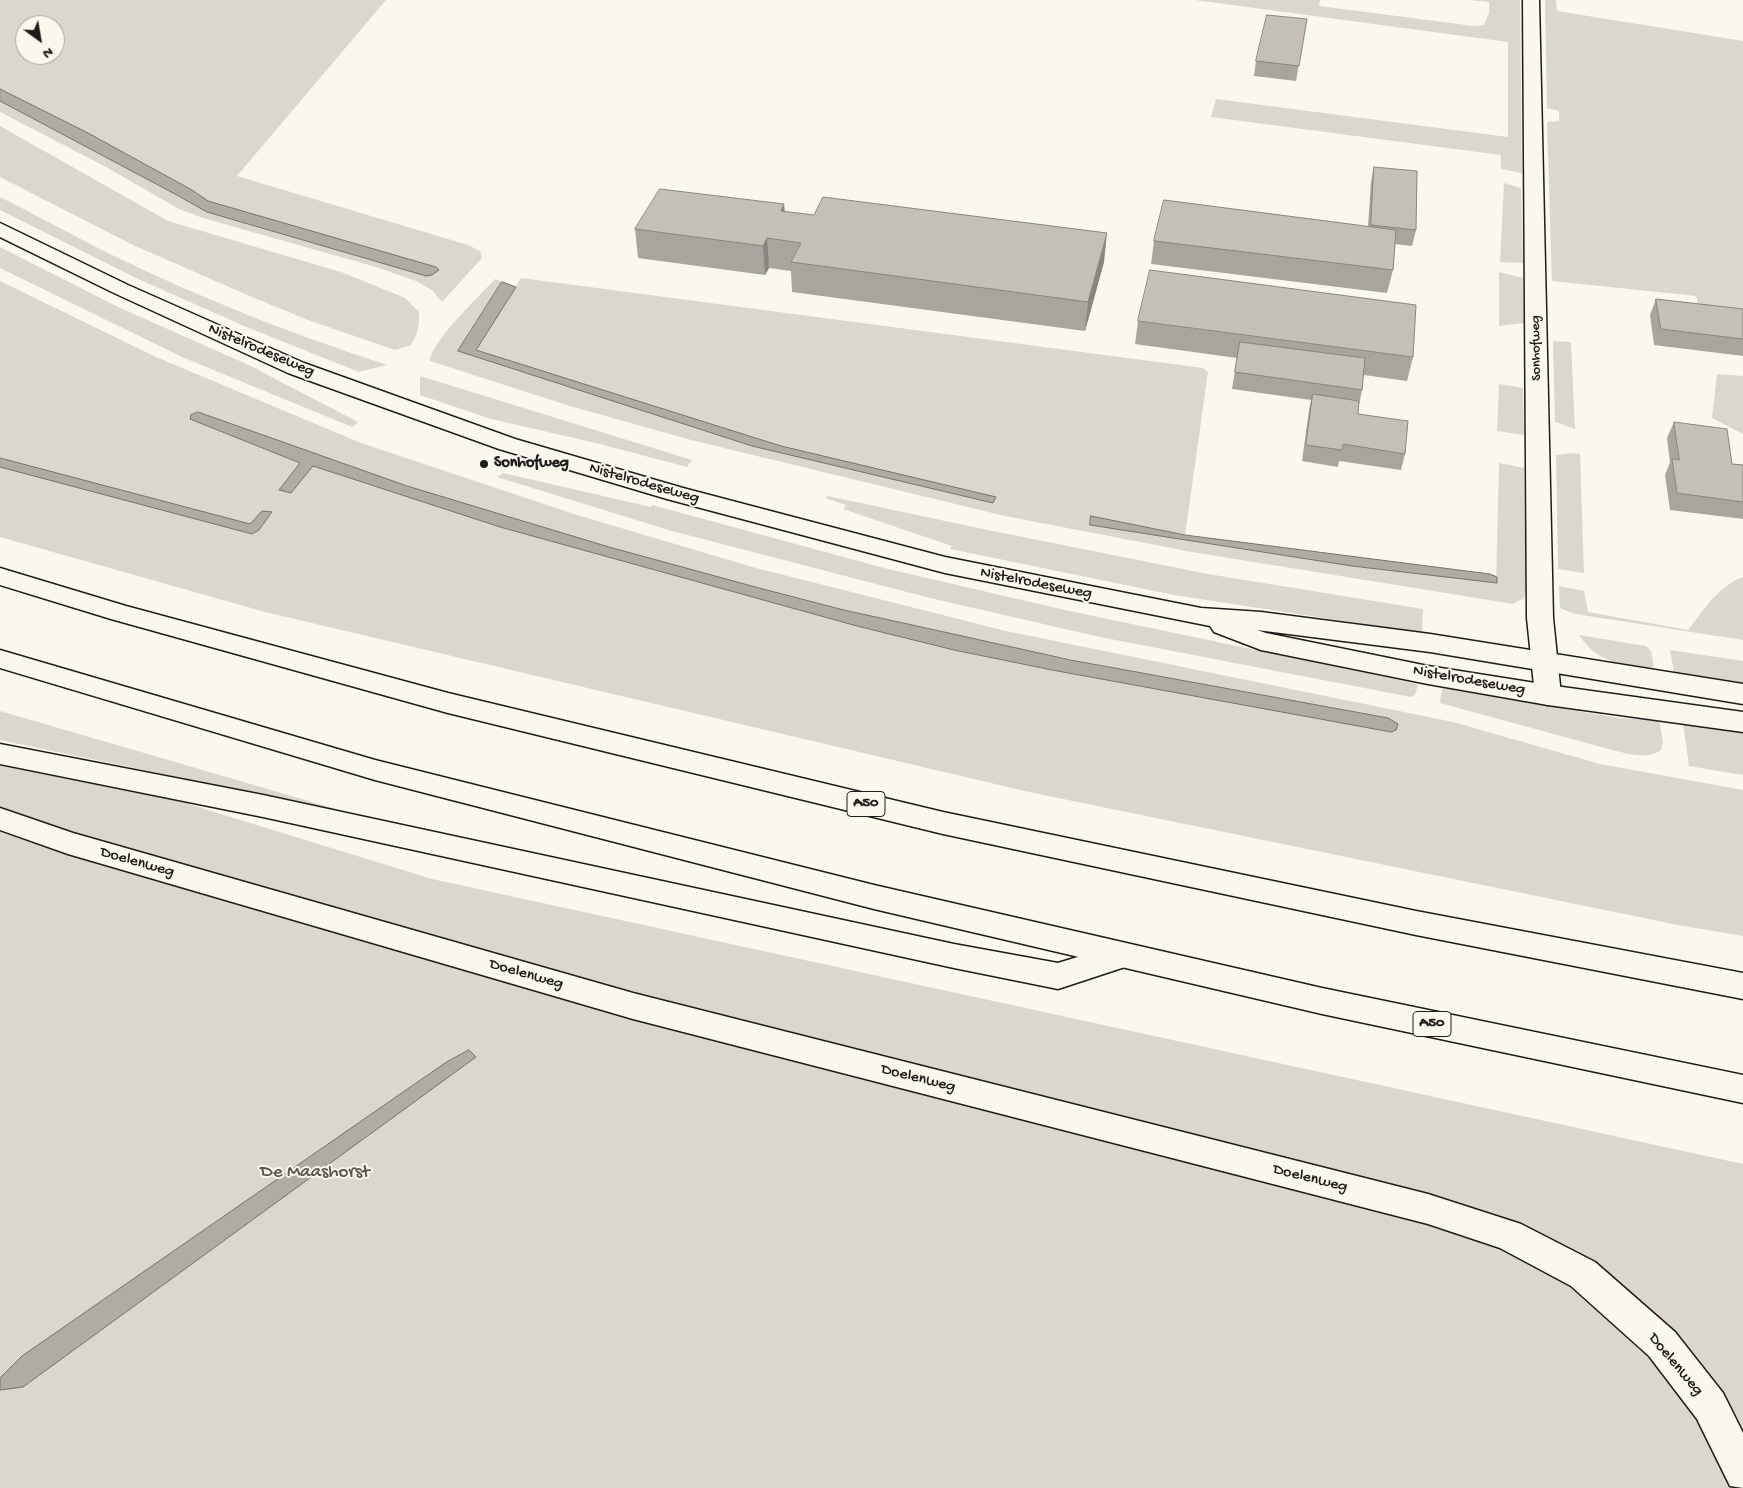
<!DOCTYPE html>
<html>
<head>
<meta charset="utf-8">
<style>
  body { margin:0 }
  #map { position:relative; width:1743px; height:1488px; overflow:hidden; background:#fbf7ec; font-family:"Gochi Hand",sans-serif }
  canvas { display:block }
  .north { position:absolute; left:15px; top:15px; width:50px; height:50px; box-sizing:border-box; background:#fbf7ec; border:1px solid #a29f99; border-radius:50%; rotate:148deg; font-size:14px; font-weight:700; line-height:20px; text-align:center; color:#1c1c1c }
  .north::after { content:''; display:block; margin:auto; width:18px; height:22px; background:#1c1c1c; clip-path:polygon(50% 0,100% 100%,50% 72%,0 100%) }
</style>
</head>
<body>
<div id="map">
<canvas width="1743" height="1488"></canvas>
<div class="north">N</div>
</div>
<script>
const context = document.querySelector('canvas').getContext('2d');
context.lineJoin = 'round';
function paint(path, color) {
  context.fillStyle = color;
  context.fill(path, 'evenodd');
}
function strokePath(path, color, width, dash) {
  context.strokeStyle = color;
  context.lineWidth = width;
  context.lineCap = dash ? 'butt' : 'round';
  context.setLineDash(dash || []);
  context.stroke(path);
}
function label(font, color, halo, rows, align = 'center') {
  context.font = font + ' "Gochi Hand",sans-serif';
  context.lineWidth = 4;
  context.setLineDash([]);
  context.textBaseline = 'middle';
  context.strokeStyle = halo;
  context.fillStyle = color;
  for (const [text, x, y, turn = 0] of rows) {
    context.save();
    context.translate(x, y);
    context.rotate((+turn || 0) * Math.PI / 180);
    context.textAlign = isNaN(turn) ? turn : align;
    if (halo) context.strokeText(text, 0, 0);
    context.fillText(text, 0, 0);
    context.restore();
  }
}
paint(new Path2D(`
  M0 0H386L237 176 468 245 480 251 482 258 442 302 432 290 416 281 376 267 203 218 179 209 108 168 0 112V101L175 194 207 212 426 276 436 267 208 201 192 190 88 133 0 89ZM25 25H55V55H25Z
  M1195 0H1320L1319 6 1474 26 1484 25 1489 13V2L1470 0H1520L1522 173 1501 169V155L1211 117 1216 99 1508 137V42Z
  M1545 0H1556L1557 11 1743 41V319L1701 314 1696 296 1552 281 1547 122 1559 121V111L1547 108Z
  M0 126 168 221 344 273 405 298 419 312C419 326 418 334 411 345L395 350 308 320 252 297 133 245 0 177Z
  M1504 183 1521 188 1523 263 1500 262Z
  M0 197C36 215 72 235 108 253 198 297 291 334 387 365L359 372 244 326 138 279 0 210Z
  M0 247 116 306 260 370V371L358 422 352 427 182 357 0 268Z
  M1499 272 1523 278 1524 323 1499 326Z
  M521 278 1203 368 1208 372 1185 535 1092 516 1091 525 1352 566 1496 583 1499 463 1524 468 1526 593 1523 599 1512 604 1495 601 1192 552 1005 516 691 440 570 406 430 361C432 340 480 296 495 279L502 282 459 351 752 446 993 503 996 498 781 446 476 350Z
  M0 281 156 357 361 443 577 515 756 568 1006 631 1453 722 1600 764 1743 790V936L1678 925 1029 792 265 612 0 537V467L252 534 259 530 272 513 262 511 250 524 0 458ZM198 412C268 437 337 464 408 487 550 534 696 574 842 609 1023 653 1206 685 1388 718L1391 732 1052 670 954 650 857 626 500 527 313 466 291 493 279 490 301 463 190 419 192 415Z
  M1553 341 1571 342 1575 429 1555 422Z
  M1717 374 1743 376V434L1712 418Z
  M420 376 692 460 687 467 596 443 491 419 420 395Z
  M1499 384 1523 388 1524 435 1497 431Z
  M1573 453 1580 454 1584 573 1558 569 1556 455Z
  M503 473 651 507 652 505 884 568 1065 610 1418 684 1415 695 1411 697 1100 637 930 598 672 531 497 477Z
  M828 496 978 528 1208 574 1423 609 1422 633 1174 595 950 549 952 546 843 509 846 505 825 498Z
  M1743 577V640L1575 614 1560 608 1559 586 1584 591 1588 612 1688 630C1704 610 1717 587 1743 577Z
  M1579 635 1646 646 1651 651 1654 668C1621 663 1599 665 1579 635Z
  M1670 650 1743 661V683L1674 672Z
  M1442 688 1619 718 1659 720 1663 742 1661 750C1647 760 1631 754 1616 751L1440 703Z
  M0 711 7 713 350 813 0 740Z
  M1683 723 1743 731V775L1689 766Z
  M0 746 432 879 1743 1164V1488H0Z`), '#dad7ce');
const water = new Path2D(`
  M0 89 88 133 192 190 208 201 436 267 439 270 432 275 426 276 207 212 175 194 0 101Z
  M502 282 516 287 476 350 781 446 996 497 993 503 752 446 458 351Z
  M198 412 407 486 609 547 759 588 844 610 1071 660 1388 718 1398 724 1396 730 1391 732 1052 670 954 650 857 626 500 527 313 466 291 493 279 490 300 463 190 419 191 415Z
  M0 458 250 524 262 511 272 512 259 530 252 534 0 467Z
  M1091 516 1185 535 1490 574 1497 577V583L1352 566 1090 525Z
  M469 1050 476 1057 23 1387 0 1390V1378L22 1356 445 1063Z`);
paint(water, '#afaca5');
strokePath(water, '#74726e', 1);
const lane = new Path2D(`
  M0 744 263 795 954 944 1058 963 1123 943 1134 946 1138 955 1134 964 1058 989 954 968 263 817 0 764Z`);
const street = new Path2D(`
  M1523 0H1539L1553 618 1561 695 1557 702 1548 705 1539 702 1535 695 1527 618Z
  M0 808 73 833 633 993 1428 1194 1521 1224 1595 1262 1675 1332 1723 1393 1743 1433V1488L1730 1486 1697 1419 1649 1356 1571 1286 1500 1248 1428 1224 633 1019 68 854 0 830Z`);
const secondary = new Path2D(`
  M0 223 128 285 304 363 515 439 683 488 945 557 1201 608 1261 612 1430 634 1743 684V704L1430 652 1257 630 1266 633 1428 666 1548 685 1743 712V732L1548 705 1428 684 1261 650 1214 632 1210 626 945 573 667 499 499 449 288 373 114 293 0 237Z`);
const highway = new Path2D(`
  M0 568 126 606 448 693 943 812 1416 911 1743 973V999L1416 935 943 834 448 713 111 619 0 585Z
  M0 650 375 760 874 885 1322 988 1743 1075V1103L1322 1014 874 909 375 780 0 668Z`);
strokePath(lane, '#1c1c1c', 3);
strokePath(street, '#1c1c1c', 3);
strokePath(secondary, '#1c1c1c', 3);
strokePath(highway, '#1c1c1c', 3);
paint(lane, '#fbf7ec');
paint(street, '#fbf7ec');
paint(secondary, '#fbf7ec');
paint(highway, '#fbf7ec');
paint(new Path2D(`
  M1307 19 1296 81 1254 76 1256 61Z
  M1374 167 1416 230 1412 246 1395 244 1393 270 1387 293 1151 264 1154 241 1368 226 1371 182Z
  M784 204 785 212 1104 262 1085 331 792 292 791 271 769 268 765 275 638 258 635 229Z
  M1656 299 1743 309V356L1654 345 1650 315Z
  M1138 321 1413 357 1407 381 1364 375 1362 390 1359 405 1358 414 1405 454 1401 470 1339 461 1338 467 1302 461 1309 410 1311 400 1232 389 1237 358 1135 344Z
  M1674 422 1732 464 1743 465V519L1670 510 1665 475 1670 462 1667 438Z`), '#a8a59e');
paint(new Path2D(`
  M784 204 785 233 781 211Z
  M1107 233 1104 262 1085 331 1088 302Z
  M767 238 769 268 765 275 763 246Z`), '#888681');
const building = new Path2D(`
  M1267 15 1307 19 1299 66 1256 61Z
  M1374 167 1417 171 1416 230 1371 225Z
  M660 189 784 204 781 211 814 215 823 197 1107 233 1088 302 791 262 801 243 767 238 763 246 635 229Z
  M1164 200 1396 230 1393 270 1154 241Z
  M1150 270 1416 305 1413 357 1138 321Z
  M1656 299 1743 309V339L1661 329Z
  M1240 342 1365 358 1362 390 1235 372Z
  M1313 394 1359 401 1358 414 1408 421 1405 454 1343 444 1342 450 1306 445Z
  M1674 422 1727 429 1732 464 1743 465V502L1677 493 1672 459 1679 460Z`);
paint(building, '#c3c0b8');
strokePath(building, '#888681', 1);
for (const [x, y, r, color] of [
  [484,464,5,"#1c1c1c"]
]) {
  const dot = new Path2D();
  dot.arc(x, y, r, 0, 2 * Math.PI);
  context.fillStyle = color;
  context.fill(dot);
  strokePath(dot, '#fbf7ec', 2);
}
label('14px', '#1c1c1c', '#fbf7ec', [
  ["Sonhofweg",1537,348,-91]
]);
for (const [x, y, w] of [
  [866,804,38],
  [1432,1024,38]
]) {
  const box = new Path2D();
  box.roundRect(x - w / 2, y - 12.5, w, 25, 4);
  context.fillStyle = '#fbf7ec';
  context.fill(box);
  strokePath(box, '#1c1c1c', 1);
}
label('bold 15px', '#1c1c1c', null, [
  ["A50",866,804],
  ["A50",1432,1024]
]);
label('16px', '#1c1c1c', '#fbf7ec', [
  ["Nistelrodeseweg",261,351,23],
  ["Nistelrodeseweg",644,484,16],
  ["Nistelrodeseweg",1036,584,11],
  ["Nistelrodeseweg",1469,681,10],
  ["Doelenweg",137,863,16],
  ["Doelenweg",526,975,16],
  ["Doelenweg",918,1079,14],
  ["Doelenweg",1310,1179,14],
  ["Doelenweg",1675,1365,50]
]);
label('bold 16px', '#1c1c1c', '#fbf7ec', [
  ["Sonhofweg",494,464]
], 'left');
label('19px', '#555451', '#fbf7ec', [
  ["De Maashorst",315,1173]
]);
</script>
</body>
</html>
